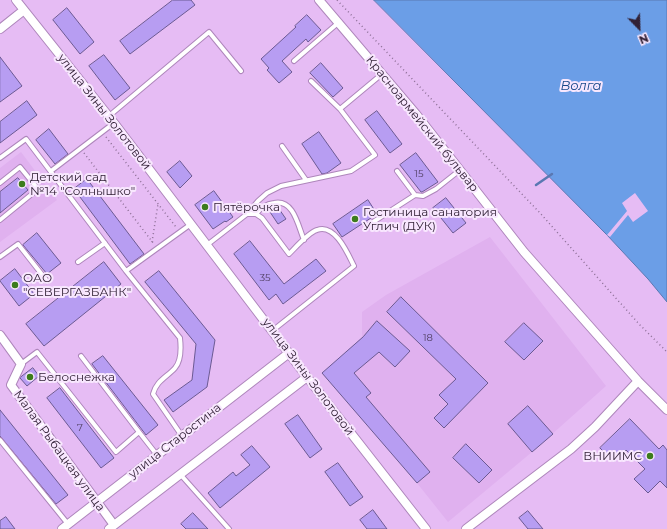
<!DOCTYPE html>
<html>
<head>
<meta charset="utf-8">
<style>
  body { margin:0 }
  #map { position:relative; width:667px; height:529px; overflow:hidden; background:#e6bcf4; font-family:Montserrat,sans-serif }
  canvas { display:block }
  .north { position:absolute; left:619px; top:8px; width:40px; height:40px; -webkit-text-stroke:3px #f8e7fe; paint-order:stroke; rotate:157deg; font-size:11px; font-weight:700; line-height:16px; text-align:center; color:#312136 }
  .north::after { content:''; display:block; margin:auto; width:14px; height:18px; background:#312136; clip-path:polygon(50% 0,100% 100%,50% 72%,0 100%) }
</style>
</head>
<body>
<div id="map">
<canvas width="667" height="529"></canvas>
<div class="north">N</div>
</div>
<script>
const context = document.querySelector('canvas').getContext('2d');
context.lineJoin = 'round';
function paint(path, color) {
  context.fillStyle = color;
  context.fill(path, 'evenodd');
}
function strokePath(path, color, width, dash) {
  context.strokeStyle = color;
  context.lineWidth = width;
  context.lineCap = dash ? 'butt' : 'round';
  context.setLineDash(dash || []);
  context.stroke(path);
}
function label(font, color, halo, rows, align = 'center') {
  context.font = font + ' Montserrat,sans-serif';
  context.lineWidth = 4;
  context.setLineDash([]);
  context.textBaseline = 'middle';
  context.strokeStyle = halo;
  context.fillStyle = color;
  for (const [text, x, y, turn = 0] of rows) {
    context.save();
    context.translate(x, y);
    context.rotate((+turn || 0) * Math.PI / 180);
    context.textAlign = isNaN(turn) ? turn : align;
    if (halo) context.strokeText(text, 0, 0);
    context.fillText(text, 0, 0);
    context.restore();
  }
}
paint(new Path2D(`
  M21 152 57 200 0 242V168Z
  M490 237 606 386 532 452 448 522 417 483 322 373 362 337V312L386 295Z`), '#e0b1ef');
const water = new Path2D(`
  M374 0H667V302L648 279 607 235Z`);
paint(water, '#6b9ee7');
strokePath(water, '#5a78b2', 1);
paint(new Path2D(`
  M635 193 648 211 633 222 628 215 610 237 607 235 627 211 622 203Z`), '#e6bcf4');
strokePath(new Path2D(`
  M536 185 552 174`), '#5a78b2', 2.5);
const building = new Path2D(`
  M173 0H191L195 5 130 54 120 41Z
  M67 8 94 42 80 54 53 20Z
  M307 15 321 30 308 42 306 39 282 61 292 72 279 83 267 70 269 68 261 59 296 27 295 26Z
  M104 55 130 88 115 100 89 66Z
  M0 57 22 86 0 102Z
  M321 63 343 88 333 97 310 73Z
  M27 101 37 115 0 143V122Z
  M377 111 402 144 390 153 365 120Z
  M49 129 68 154 55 164 36 140Z
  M319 132 341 163 327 173 322 174 302 144Z
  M416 153 438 182 422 192H421L400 165Z
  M180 161 192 176 180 188 167 172Z
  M18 178 28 190 0 213V192Z
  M87 179 144 254 130 264 74 189Z
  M214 191 233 217 226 222 225 221 213 229 195 205Z
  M446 198 466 223 453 233 433 208Z
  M368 200 377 214 342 237 333 224Z
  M277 206 286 219 278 224 268 209 270 207Z
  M37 233 61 263 47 274 23 245Z
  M250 241 284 284 316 259 326 271 283 304 276 294 269 300 234 254Z
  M104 262 121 284 44 346 26 324Z
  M15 269 34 294 19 306 0 281Z
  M159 271 215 340 207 387 173 412 164 400 192 380 196 344 145 282Z
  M401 297 488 383 444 428 434 418 448 404 439 395 456 379 387 312Z
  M377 321 410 351 395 367 379 352 354 373 371 393 366 397 430 472 417 483 322 373 363 337Z
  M524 323 543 341 524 360 505 342Z
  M103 356 158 425 146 435 92 364Z
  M33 368 39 376 27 386 20 378Z
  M60 388 114 458 101 468 47 398Z
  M528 406 553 434 532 452 508 424Z
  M0 410 68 495 56 504 0 436Z
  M298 415 322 449 310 458 285 424Z
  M630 419 659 449 663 445 667 450V488L660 481 648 493 634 479 645 469 626 450 614 462 600 448Z
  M466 444 492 470 479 483 453 458Z
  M252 446 270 467 220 508 208 493 233 472 236 476 250 465 241 455Z
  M338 463 363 497 350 506 325 472Z
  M373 510 387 529H367L360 520Z
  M528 511 543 529H528L519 518Z
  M193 513 208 529H186L181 524Z
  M6 517 15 529H0V521Z`);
paint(building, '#b79df2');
strokePath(building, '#6b5a92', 1);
const lane = new Path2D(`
  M294 61 338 23
  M340 109 382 74
  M109 116 209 32 241 71
  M282 146 306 180
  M0 158 26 139 126 271
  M51 171 114 123
  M397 171 415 195
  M0 183 20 167 38 189 0 220
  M247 214 258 201 267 193 281 186 351 171 375 155 340 109 311 81
  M256 214C261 207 266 204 274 203 294 199 298 226 304 240
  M370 224 415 195 423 196 436 189 460 170
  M207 245 247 214H256L262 218 289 254C296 247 309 232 317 230 335 223 348 254 354 266L272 331
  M0 257 18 244 47 281
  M78 262 105 243
  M81 356 139 432
  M21 364 37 352 116 452 139 432 157 455
  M182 436 153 394C156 381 167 377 175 368 182 360 181 347 180 338L126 271 191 224
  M0 440 68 524
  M180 474 229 529`);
const street = new Path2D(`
  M16 0 114 123 307 377 426 529
  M319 0 416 114 524 252 638 381 667 410
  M0 29 24 10
  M0 335 21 364 11 385 114 525
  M62 529 289 353
  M109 529 307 377
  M466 529 571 449 595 427 638 381`);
strokePath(lane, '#ae86bb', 6);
strokePath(street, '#ae86bb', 10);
strokePath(new Path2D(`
  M337 0 540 213 639 324 667 352
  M106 137 176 227
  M84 153 154 244
  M152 242 158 204`), '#8e7097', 1.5, [1, 3]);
strokePath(lane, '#fff', 4);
strokePath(street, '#fff', 8);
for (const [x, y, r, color] of [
  [22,184,4,"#3c7c1c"],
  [205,207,4,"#3c7c1c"],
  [355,219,4,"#3c7c1c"],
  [15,285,4,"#3c7c1c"],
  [30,377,4,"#3c7c1c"],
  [650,456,4,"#3c7c1c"]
]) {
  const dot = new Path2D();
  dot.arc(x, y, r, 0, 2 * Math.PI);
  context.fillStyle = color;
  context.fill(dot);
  strokePath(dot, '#f8e7fe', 1.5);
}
label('10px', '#524065', null, [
  ["15",419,174],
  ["35",265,278],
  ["18",428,338],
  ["7",80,428]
]);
label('12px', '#312136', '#f8e7fe', [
  ["улица Зины Золотовой",104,112,52],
  ["Красноармейский бульвар",422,124,51],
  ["улица Зины Золотовой",308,377,53],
  ["улица Старостина",175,441,-38],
  ["Малая Рыбацкая улица",59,451,54]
]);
label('12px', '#312136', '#f8e7fe', [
  ["Детский сад",30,177],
  ["№14 \"Солнышко\"",30,191],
  ["Пятёрочка",213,207],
  ["Гостиница санатория",363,212],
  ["Углич (ДУК)",363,226],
  ["ОАО",23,278],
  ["\"СЕВЕРГАЗБАНК\"",23,292],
  ["Белоснежка",38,377],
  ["ВНИИМС",642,456,"right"]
], 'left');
label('italic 13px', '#174789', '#f8e7fe', [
  ["Волга",581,86]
]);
</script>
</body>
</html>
